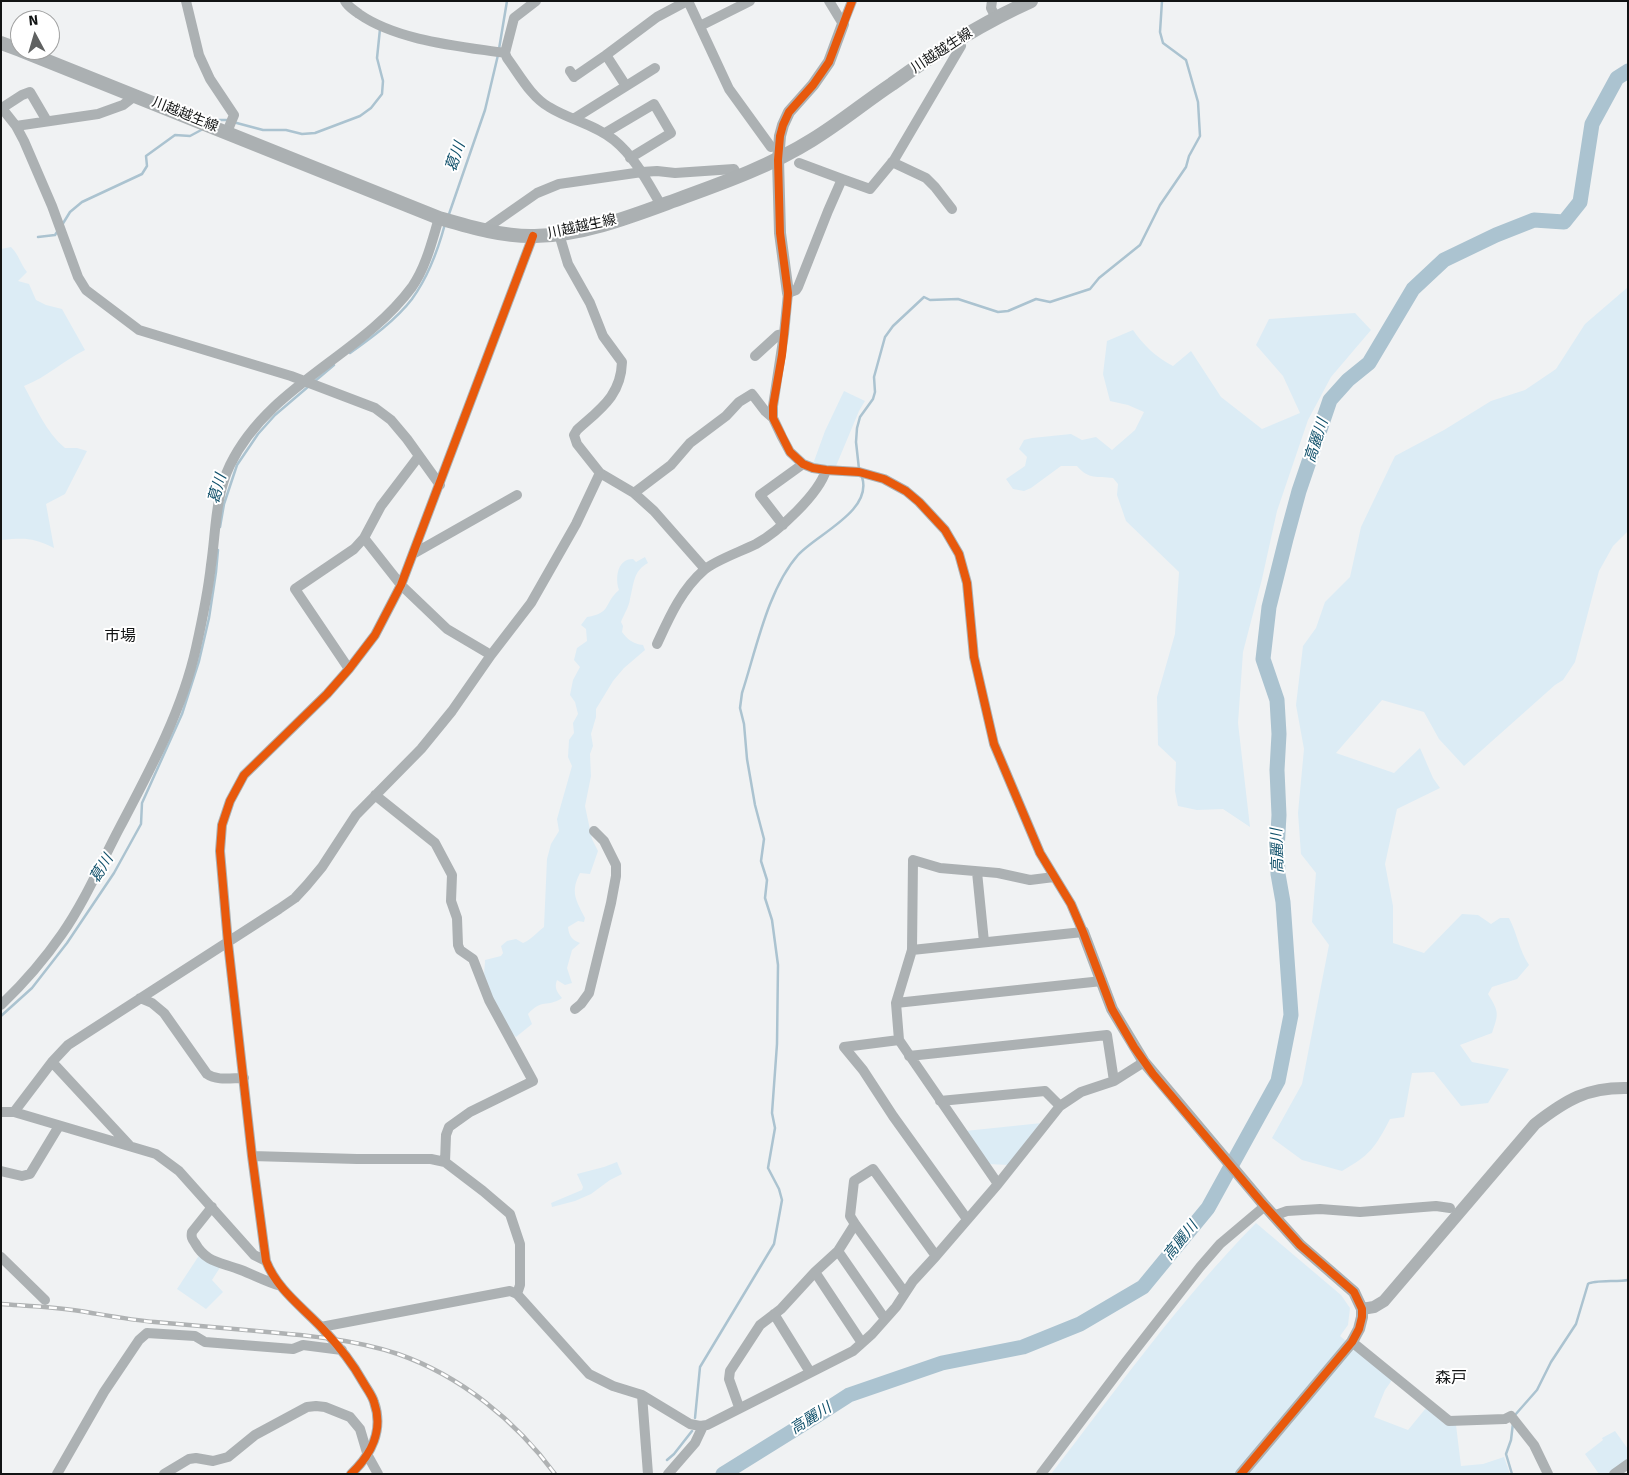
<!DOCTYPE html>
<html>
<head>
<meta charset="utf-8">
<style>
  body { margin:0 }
  #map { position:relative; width:1629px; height:1475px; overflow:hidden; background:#f0f2f3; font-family:Signika,sans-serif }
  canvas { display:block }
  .frame { position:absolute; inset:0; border:2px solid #121414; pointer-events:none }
  .north { position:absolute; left:10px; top:10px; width:50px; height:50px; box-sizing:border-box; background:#fff; border:1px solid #a0a1a1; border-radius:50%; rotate:354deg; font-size:14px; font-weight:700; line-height:20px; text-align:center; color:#121414 }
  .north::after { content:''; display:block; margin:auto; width:18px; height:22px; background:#606262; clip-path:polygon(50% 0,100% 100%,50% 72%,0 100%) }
</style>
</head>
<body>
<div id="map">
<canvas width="1629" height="1475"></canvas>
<div class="frame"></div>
<div class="north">N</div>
</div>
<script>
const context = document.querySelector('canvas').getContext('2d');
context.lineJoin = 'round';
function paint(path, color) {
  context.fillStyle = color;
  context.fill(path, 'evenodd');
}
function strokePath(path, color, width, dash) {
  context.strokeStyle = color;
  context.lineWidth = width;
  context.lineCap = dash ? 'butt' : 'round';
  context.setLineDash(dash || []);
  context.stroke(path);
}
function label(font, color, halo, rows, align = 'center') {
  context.font = font + ' Signika,"Noto Sans JP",sans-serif';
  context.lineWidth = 4;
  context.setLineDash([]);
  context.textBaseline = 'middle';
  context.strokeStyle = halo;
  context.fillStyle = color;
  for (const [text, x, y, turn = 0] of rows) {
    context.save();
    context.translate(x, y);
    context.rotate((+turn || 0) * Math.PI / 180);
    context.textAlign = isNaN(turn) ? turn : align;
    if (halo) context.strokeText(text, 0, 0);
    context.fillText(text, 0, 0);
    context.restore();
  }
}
paint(new Path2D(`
  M11 247C19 255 20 263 27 272L18 281 29 284 36 300 46 305 62 309 85 350C63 361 47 377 24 386 36 408 46 432 65 448H77L87 451 65 494 46 504 54 548C32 537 24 538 1 540V249Z
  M1628 287V531L1613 546 1599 571 1575 662 1563 680 1555 685 1464 766 1439 739 1424 712 1382 700 1336 753 1394 773 1420 748 1433 778 1440 788 1397 809 1385 864 1393 906V943L1424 953 1462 914 1478 915 1491 924 1500 918H1509C1517 933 1519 950 1529 965L1517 979 1492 987 1488 994C1499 1012 1499 1013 1492 1033L1460 1045 1472 1062 1509 1069 1488 1103 1461 1106 1434 1072 1412 1073 1404 1117 1390 1119C1375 1148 1370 1155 1342 1171L1302 1160 1272 1138 1302 1084 1329 945 1312 922 1316 873 1301 854 1298 813 1304 749 1296 705 1303 646 1316 628 1325 602 1350 577 1361 527 1395 456 1444 430 1491 401 1525 390 1556 369 1585 324Z
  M1355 313 1371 330 1331 377 1308 420 1277 511 1262 579 1243 652 1238 723 1250 827 1223 809 1197 810 1178 806 1175 791 1176 762 1158 745 1157 697 1175 634 1179 572 1126 521 1117 495 1118 484 1113 478C1097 476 1089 480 1077 466H1061L1031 488 1024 491 1013 489 1006 479 1025 466 1027 457 1019 449 1024 440 1032 438 1071 434 1082 440 1096 437 1112 450 1135 430 1144 412 1128 405 1110 401 1103 374 1107 341 1133 330C1143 345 1157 358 1173 366L1191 351 1221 397 1262 429 1300 413 1283 376 1256 345 1269 319Z
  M844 391 865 401 859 411 836 466 813 464 825 431Z
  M645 557 648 563C633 571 634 584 630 599 629 607 624 614 621 622L623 626 622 632C627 639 633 644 643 645L645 650 624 668 613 681 596 709V717L591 734 593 746 590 754 591 776 585 806 592 839 598 851 590 874 580 873C570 892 576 900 585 918L584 922 578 921 568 927C569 936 572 940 580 943L572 950 567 968 572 983 565 985 557 980C554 988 557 992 562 998 547 1008 542 998 528 1014L532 1024 516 1037C507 1031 489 993 485 981 483 974 485 967 485 960L501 956 503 953 501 946 507 941 516 939 523 943C532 939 536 933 544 927L547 859 551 844 559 831 557 819 572 766 568 757 569 740 574 733 573 723 578 714 575 702 570 695 573 680 580 667 574 660 577 648 587 641 586 629 581 625 587 617C612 613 603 604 619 590 615 578 617 559 633 559L636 562Z
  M1042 1123 1008 1165 988 1164 965 1131Z
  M617 1162 622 1174 610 1180 591 1194 575 1201 552 1207 551 1203 582 1190 583 1187 577 1174 604 1167Z
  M1256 1223 1341 1295 1350 1308 1348 1325 1340 1336 1392 1380 1385 1390 1374 1417 1408 1430 1426 1408 1446 1425H1456L1461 1466 1483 1464 1504 1457 1510 1474H1051C1117 1389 1180 1300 1256 1223Z
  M200 1254 221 1266 212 1280 223 1292 206 1309 177 1289Z
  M1615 1431 1628 1449V1460L1609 1474H1599L1585 1454 1603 1440 1602 1438Z`), '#dcecf5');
strokePath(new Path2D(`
  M499 49 507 1
  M214 122 218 120H228
  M233 122 263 130H286L302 134 315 133 360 116 371 108 382 94 383 81 377 58 380 29
  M448 217 485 110 498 55
  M62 225 70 212 82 202 142 174 147 166 146 156 175 135 190 136 203 129
  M38 237 55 235 57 232
  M350 353C371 338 396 320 412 299 428 277 438 250 445 224
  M315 381 334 365
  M859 469 856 442 857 428 860 417 873 399 875 392 874 377 885 337 893 326 924 297 930 300 958 299 998 312 1008 311 1036 299 1050 302 1090 289 1099 278 1140 245 1160 205 1186 167 1189 156 1200 136 1198 102 1186 60 1163 43 1160 32 1162 1
  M220 527 224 504 237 465 258 434 275 415 309 386
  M1 1016 32 988 67 943 114 873 141 824 142 803 182 714 199 661 209 618 216 572 218 550
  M1515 1415 1537 1390 1551 1362 1576 1324 1588 1284C1593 1280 1618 1282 1628 1280
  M695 1418 700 1367 774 1244 782 1200 779 1189 768 1168 775 1128 772 1113 777 1044 778 965 772 920 765 898 767 880 761 861 764 839 755 805 747 759 744 724 740 708 742 693C756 650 768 589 798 555 817 534 873 511 862 477
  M667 1460 674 1454 692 1431
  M1512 1474 1506 1454 1511 1440 1513 1423`), '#abc3d0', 2.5);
strokePath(new Path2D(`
  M723 1474 818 1415 849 1395 942 1363 1023 1347 1080 1324 1143 1287 1208 1208 1278 1081 1291 1015 1283 902 1278 874 1277 850 1279 815 1277 770 1279 734 1277 700 1263 659 1269 607 1286 539 1299 491 1330 400 1348 380 1369 363 1413 289 1444 260 1496 235 1534 220 1564 222 1580 202 1592 124 1617 78 1628 71`), '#abc3d0', 15);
strokePath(new Path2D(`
  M186 1 199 55 210 79 234 115 227 132
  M345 1C348 7 354 10 359 14 398 41 459 46 505 53L507 58C519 74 531 97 549 107 570 120 594 124 614 140 635 157 648 183 661 205
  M688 1 729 89 771 147
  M829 1 843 24
  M992 1 991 8 996 18
  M843 24 852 1
  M700 26 750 1
  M505 53 514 18 536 1
  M570 71 574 77 606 55
  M626 86 606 55 657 17 687 1
  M1 107 16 126 24 141 52 206 78 277 86 290 139 330 291 376 375 408 391 420 407 439 440 485
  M2 108 22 95 30 92 47 121
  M575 118 655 68
  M16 126 98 114 123 105 136 95
  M605 133 654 104 671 133 630 158
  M892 162 926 178 935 187 952 209
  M799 163 842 179 828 211 798 287 796 290 788 293 784 334 773 406V418L782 437 790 452 803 464 813 468 826 470 859 472 884 479 906 491 919 502 945 530 959 554 967 583 974 657 994 744 1040 853 1071 904 1083 932 912 950
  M842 179 870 189 894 160 961 46 956 41
  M484 230 537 193 559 184 642 172 657 171 675 173 734 169 738 177
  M559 234 568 264 590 303 603 336 622 362C621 396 600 409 577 430L574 435 577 444 600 473 634 493 654 511 705 569
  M755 356 778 335 784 334
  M634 493 671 465 690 443 726 416 739 402 752 394 765 411 773 418
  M783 525 760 495 803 464
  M364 538 401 585 447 629 491 655
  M413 554 517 495
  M657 644C669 618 681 590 704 570 714 561 742 551 756 544 778 532 819 494 826 470
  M349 669 295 589 354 549 364 538 381 506 419 456
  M375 795 435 843 452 875 451 901 457 918 458 945 460 950 473 959 489 1000 533 1081 470 1112 449 1127 446 1135 445 1162
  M977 872 984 942
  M140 998 152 1003 164 1013 207 1074C217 1081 231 1078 244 1078
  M896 1003 1102 981
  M1 1005C24 983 44 960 62 934 85 901 101 863 120 827 150 770 182 711 196 648 202 621 208 593 211 565 216 532 215 496 230 465 269 385 361 356 412 287 426 267 432 241 439 218
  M575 1009 581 1004 589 993 611 903 616 876V865L604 841 594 831
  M899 1040 844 1047 863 1070 893 1116 967 1219
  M909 1056 1107 1035 1114 1081
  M52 1062 129 1145
  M940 1101 1045 1091 1060 1106
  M1 1112H14L156 1154 179 1171 254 1255 266 1261
  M14 1112 52 1062 68 1045 279 909 295 898 307 885 322 867 356 815 421 749 452 711 491 655 531 603 576 524 600 473
  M252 1156 357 1159H431L445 1162 483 1191 510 1214 520 1244V1285L517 1294
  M1 1171 22 1176 30 1174 59 1126
  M998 1184 899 1040 896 1003 912 950 913 860 940 868 998 873 1030 880 1054 877
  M212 1207 192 1232C191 1237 192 1239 195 1243 206 1263 221 1262 241 1270 254 1275 267 1282 281 1286
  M1273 1216 1287 1211 1320 1209 1360 1212 1436 1206 1450 1208
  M855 1224 905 1293
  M838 1251 885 1319
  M1 1257 45 1300
  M815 1272 862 1343
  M774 1314 810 1372
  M321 1327 510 1291 517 1294 589 1374 613 1386 642 1395 690 1424 700 1426 707 1425 853 1351 872 1334 896 1307 913 1281 936 1256 998 1184 1060 1106 1081 1092 1114 1081 1144 1062
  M1352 1342 1449 1421 1505 1419 1511 1416 1534 1445 1548 1474
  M642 1395 648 1474
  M739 1407 729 1379 730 1371 760 1325 781 1309 815 1272 838 1251 855 1224 850 1216 854 1181 873 1169 936 1256
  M57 1474 104 1392 139 1340 147 1333 195 1336 205 1342 293 1349 303 1345 342 1350
  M164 1474 189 1459 196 1458 213 1461 228 1457 255 1435 307 1407 316 1406 325 1407 350 1417 360 1429 368 1456 378 1474
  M351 1474C371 1455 384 1430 374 1402 372 1395 367 1389 363 1382 352 1362 338 1345 322 1328 301 1306 277 1289 266 1261L252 1156 228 943 220 851 222 825 230 801 244 775 327 694 349 669 375 635 401 585 533 236
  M668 1474 695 1443 703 1426
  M1041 1474 1125 1363 1200 1267 1220 1244 1265 1206
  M1614 1474 1628 1464`), '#acb1b3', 10);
strokePath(new Path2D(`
  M788 293 780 233 778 160 780 136 783 125 789 112 813 85 829 62 843 24
  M1083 932 1112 1009 1144 1062 1265 1206 1300 1245 1354 1292 1362 1309V1317L1359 1329 1352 1342 1241 1474
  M1362 1309 1374 1307 1384 1301 1535 1124C1566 1100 1587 1087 1628 1088`), '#acb1b3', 12);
strokePath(new Path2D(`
  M1 43 20 50
  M20 50 439 218C470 227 503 237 535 236 587 235 637 214 684 197 728 181 772 165 812 140 840 123 865 102 892 84 936 52 982 23 1031 1`), '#abb0b2', 14);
const rail = new Path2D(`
  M1 1304C28 1306 54 1307 80 1311 105 1315 130 1320 155 1322 189 1325 223 1328 257 1331 304 1335 353 1339 398 1354 461 1376 516 1421 555 1474`);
strokePath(rail, '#afb2b3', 4.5);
strokePath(rail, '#fff', 2.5, [8]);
strokePath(new Path2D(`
  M852 1 829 62 813 85 789 112 783 125 780 136 778 160 780 233 788 293 787 306 782 355 773 406V418L790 452 803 464 813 468 826 470 859 472 884 479 906 491 919 502 945 530 959 554 967 583 974 657 994 744 1040 853 1071 904 1083 932 1112 1009 1134 1047 1153 1074 1262 1203 1300 1245 1354 1292 1362 1309V1317L1359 1329 1352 1342 1241 1474
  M351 1474C371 1455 384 1430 374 1402 372 1395 367 1389 363 1382 352 1362 338 1345 322 1328 301 1306 277 1289 266 1261L252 1156 228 943 220 851 222 825 230 801 244 775 327 694 349 669 375 635 401 585 533 236`), '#e8590c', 8);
label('14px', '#121414', '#fff', [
  ["川越越生線",942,51,-33],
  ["川越越生線",185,115,22],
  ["川越越生線",582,227,-12]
]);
label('italic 15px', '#11516b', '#fff', [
  ["葛川",456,157,-71],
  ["高麗川",1317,441,-72],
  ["葛川",218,489,-74],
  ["高麗川",1278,851,-92],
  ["葛川",102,869,-58],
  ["高麗川",1181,1241,-51],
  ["高麗川",811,1419,-32]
]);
label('16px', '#121414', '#fff', [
  ["市場",120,637],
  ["森戸",1451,1379]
]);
</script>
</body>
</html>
